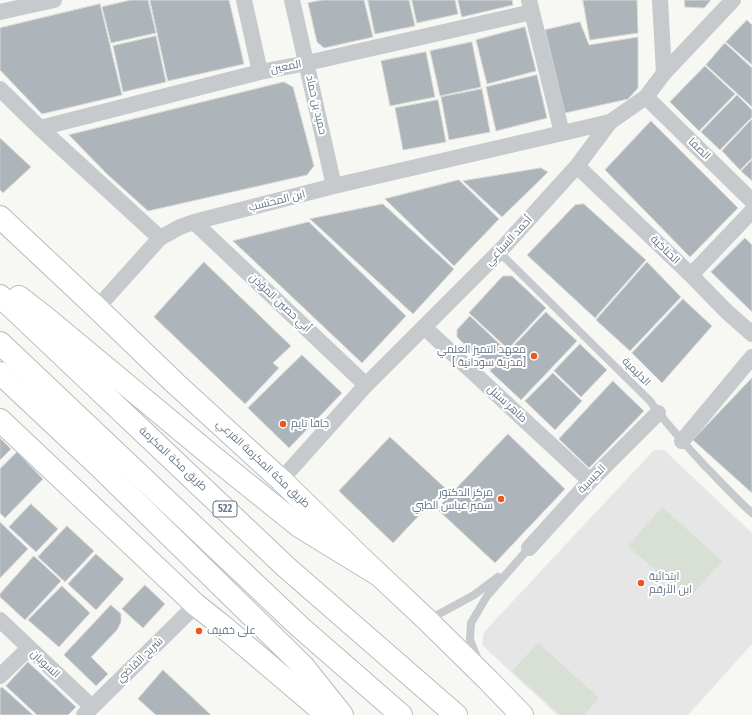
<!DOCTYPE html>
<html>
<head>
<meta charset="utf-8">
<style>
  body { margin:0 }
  canvas { display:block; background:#f7f7f4 }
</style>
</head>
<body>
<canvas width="752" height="715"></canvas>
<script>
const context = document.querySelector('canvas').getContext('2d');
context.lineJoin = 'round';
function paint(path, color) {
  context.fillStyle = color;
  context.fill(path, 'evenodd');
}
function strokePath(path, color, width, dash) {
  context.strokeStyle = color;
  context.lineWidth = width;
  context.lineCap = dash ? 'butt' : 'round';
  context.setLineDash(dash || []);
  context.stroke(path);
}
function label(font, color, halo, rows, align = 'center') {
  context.font = font + ' "Fira Sans Condensed",Cairo,sans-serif';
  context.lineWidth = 4;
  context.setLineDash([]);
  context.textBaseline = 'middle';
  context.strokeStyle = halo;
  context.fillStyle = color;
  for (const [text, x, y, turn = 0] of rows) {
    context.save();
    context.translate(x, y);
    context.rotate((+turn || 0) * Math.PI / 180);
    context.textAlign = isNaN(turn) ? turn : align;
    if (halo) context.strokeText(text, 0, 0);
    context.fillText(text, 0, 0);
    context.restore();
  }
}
paint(new Path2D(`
  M654 450H664L752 533V644L688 715H557L482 645 484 632Z`), '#e5e6e5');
paint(new Path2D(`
  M662 507 722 561 688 599 628 546Z
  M538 643 599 698 584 715H561L512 671Z`), '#d8dfd4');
const building = new Path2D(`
  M131 0H148L156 33 111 43 102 7Z
  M150 0H229L244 64 168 81Z
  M323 0H364L373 37 324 48 317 42 308 3Z
  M368 0H409L415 26 375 34Z
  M412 0H455L458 14 417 23Z
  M458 0H512L513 5 462 17Z
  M583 0H637L638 33 590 40Z
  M685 0H711L704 8 685 7Z
  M100 4 122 95 42 114 0 70V28Z
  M747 20 752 25V65L726 42Z
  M580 22 589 45 638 37V88L628 99 565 113 545 30Z
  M525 27 536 71 487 84 476 40Z
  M156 36 166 82 123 92 113 46Z
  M472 42 481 87 440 96 430 51Z
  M725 43 752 68V107L706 65Z
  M426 52 435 97 390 106 381 61Z
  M705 66 735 94 699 131 670 102Z
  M537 75 547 118 496 131 486 87Z
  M284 82 293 87 314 166 307 175 148 211 107 174 69 135Z
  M482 89 490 132 449 140 441 97Z
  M737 95 752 110V117L720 150 701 132Z
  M438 100 446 142 403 150 395 108Z
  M752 119V158L740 170 722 151Z
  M651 121 738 208 690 257 605 170Z
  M0 138 31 167 3 193 0 190Z
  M752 160V181L741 171Z
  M541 168 548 172 502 217 463 181Z
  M459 180 499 219 454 266 385 199Z
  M383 204 454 269 413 314 310 219Z
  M584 204 646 260 595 318 527 255 575 205Z
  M309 222 406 316 362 363 233 241Z
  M745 238 752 245V312L711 272Z
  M204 262 291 346 273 363 279 368 245 404 154 317Z
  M647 262 681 297 630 351 596 320Z
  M503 276H512L546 308 508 349 469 313Z
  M683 299 712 326 662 383 632 353Z
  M546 312 577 341 521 400 490 371Z
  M470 316 507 351 490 369 457 337V330Z
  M580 344 607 370 581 397 554 371Z
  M302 355 342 393 289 448 248 408Z
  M553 373 582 401 555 430 525 401Z
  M752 378V493L693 440Z
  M613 381 644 411 589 468 559 439Z
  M508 434 565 489 495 563 437 509Z
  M390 437 445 488 393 543 339 491Z
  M0 438 11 449 0 460Z
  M17 452 43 479 5 518 0 513V469Z
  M31 504 58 529 36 552 9 527Z
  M0 522 28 549 0 578Z
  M67 526 94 551 65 582 38 557Z
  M96 554 124 579 96 610 68 584Z
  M34 556 61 581 25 620 0 597V594Z
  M145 585 165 604 143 628 122 609Z
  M62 586 90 613 59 647 28 620Z
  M111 605 121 614V622L117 630 91 657 108 674 96 686 64 655Z
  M28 662 76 707 68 715H37L6 686Z
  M163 670 211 715H156L138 699Z
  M2 687 33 715H0V689Z`);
paint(building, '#adb5bb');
strokePath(building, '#d9d9d6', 1);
const primary = new Path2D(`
  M0 217 97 308 176 384 281 480 360 557 427 620 488 680 522 715
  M0 373 98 465 303 666 342 715
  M0 420 196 605 220 624 327 715`);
const highway = new Path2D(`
  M0 296 286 567 456 715
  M19 297 46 318 212 456 299 526 379 575
  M0 343 300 627 401 715`);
strokePath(primary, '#b9bdc1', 24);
strokePath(highway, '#b8bcbf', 24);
strokePath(new Path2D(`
  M499 252 650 401C666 424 685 444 704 465 720 481 735 498 752 513
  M428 620 474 595 498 577
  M479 662 470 640 471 623 487 596 529 548`), '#c6cacd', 8);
strokePath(new Path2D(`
  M244 0 260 72
  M292 0 334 186
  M529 0 562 133
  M660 0 664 73
  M0 12 54 0
  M0 89 40 128 160 238
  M646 97 752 201
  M40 128 260 72 307 63 532 12
  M577 166 691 275 726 311 752 334
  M194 222 366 385
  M691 275 752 211
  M97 308 160 238 180 227 194 222 334 186 610 122
  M424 327 590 481
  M682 441 752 357
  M281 480 366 385 499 252 577 166 610 122 646 97 664 73 733 0
  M529 548 590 481 658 413
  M0 620 92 707
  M0 676 29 648
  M84 715 196 605`), '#c6cacd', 16);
strokePath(primary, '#fff', 22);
strokePath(highway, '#fff', 22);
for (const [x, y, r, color] of [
  [534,356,4,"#ee561c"],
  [283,424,4,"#ee561c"],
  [501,499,4,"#ee561c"],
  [641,583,4,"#ee561c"],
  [199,631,4,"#ee561c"]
]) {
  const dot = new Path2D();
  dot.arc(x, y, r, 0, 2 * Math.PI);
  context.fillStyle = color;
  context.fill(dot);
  strokePath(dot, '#fff', 1.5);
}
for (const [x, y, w] of [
  [225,509,24]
]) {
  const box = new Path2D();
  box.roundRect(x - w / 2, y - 8, w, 16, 3);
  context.fillStyle = '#fff';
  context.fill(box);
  strokePath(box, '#647687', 1);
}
label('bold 10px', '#647687', null, [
  ["522",225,509]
]);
label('11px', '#647687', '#fff', [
  ["المعين",286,67,-11],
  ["حميد بن حماد",316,105,77],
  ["الصفا",699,149,44],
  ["ابن المحتسب",277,201,-14],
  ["أحمد السباعي",509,241,-47],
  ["الحناكية",665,250,44],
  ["أبي حصين المؤذن",280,303,43],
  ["الدليمية",636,372,45],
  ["طاهر سنبل",507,404,43],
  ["طريق مكة المكرمة",173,459,43],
  ["طريق مكة المكرمة الفرعي",263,464,43],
  ["الحيسية",592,479,-46],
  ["شريح القاضي",140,660,-44],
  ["السوبان",45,664,43]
]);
label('11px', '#647687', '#fff', [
  ["معهد التميز العلمي",526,350,"right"],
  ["[ مدرية سودانية]",526,363,"right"],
  ["جافا تايم",291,424],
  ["مركز الدكتور",493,493,"right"],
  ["سمير عباس الطبي",493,506,"right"],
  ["ابتدائية",649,577],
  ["ابن الأرقم",649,590],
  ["على خفيف",207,631]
], 'left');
</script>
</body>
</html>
